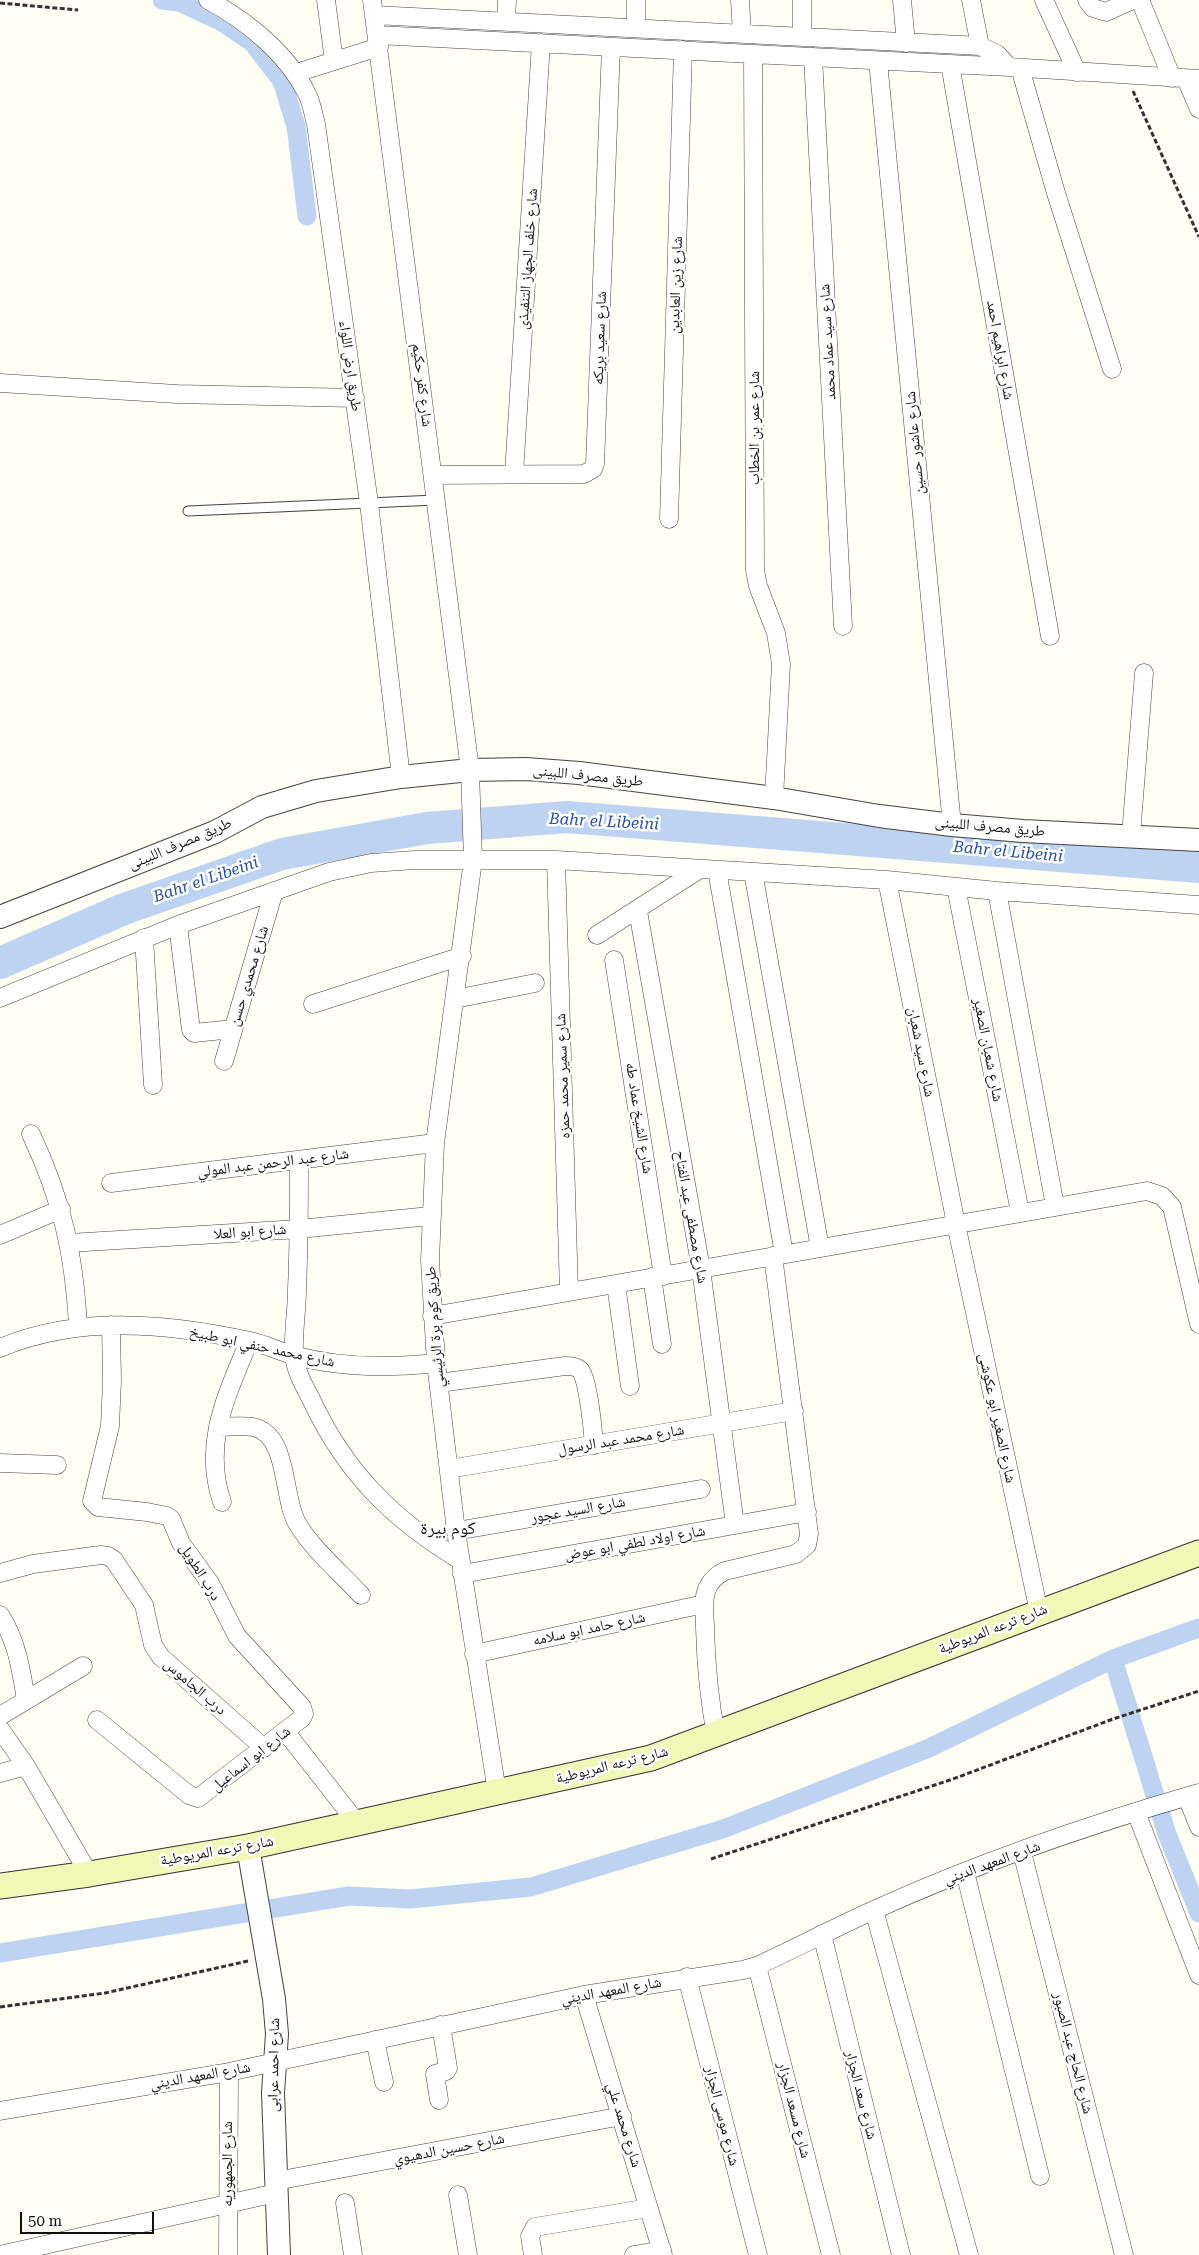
<!DOCTYPE html>
<html>
<head>
<meta charset="utf-8">
<style>
  body { margin:0 }
  #map { position:relative; width:1199px; height:2255px; overflow:hidden; background:#fefef4; font-family:"Roboto Serif",serif }
  canvas { display:block }
  .scale { position:absolute; left:20px; top:2212px; width:134px; height:22px; box-sizing:border-box; border:2px solid #101010; border-top:0; padding-left:6px; font-size:15px; line-height:18px; white-space:nowrap; color:#101010; -webkit-text-stroke:4px #fff; paint-order:stroke }
</style>
</head>
<body>
<div id="map">
<canvas width="1199" height="2255"></canvas>
<div class="scale">50 m</div>
</div>
<script>
const context = document.querySelector('canvas').getContext('2d');
context.lineJoin = 'round';
function strokePath(path, color, width, dash) {
  context.strokeStyle = color;
  context.lineWidth = width;
  context.lineCap = dash ? 'butt' : 'round';
  context.setLineDash(dash || []);
  context.stroke(path);
}
function label(font, color, halo, rows, align = 'center') {
  context.font = font + ' "Roboto Serif","Noto Naskh Arabic",serif';
  context.lineWidth = 5;
  context.setLineDash([]);
  context.textBaseline = 'middle';
  context.strokeStyle = halo;
  context.fillStyle = color;
  for (const [text, x, y, turn = 0] of rows) {
    context.save();
    context.translate(x, y);
    context.rotate((+turn || 0) * Math.PI / 180);
    context.textAlign = isNaN(turn) ? turn : align;
    if (halo) context.strokeText(text, 0, 0);
    context.fillText(text, 0, 0);
    context.restore();
  }
}
strokePath(new Path2D(`
  M162 0 179 2 222 22 252 42 282 81 296 126 307 216
  M1113 1659 1167 1834 1199 1913
  M0 1953 349 1896 410 1899 531 1887 723 1829 927 1749 1113 1659 1199 1628`), '#bed3f1', 19);
strokePath(new Path2D(`
  M0 963 124 909 282 854 427 828 567 817 1199 867`), '#bed3f1', 32);
const service = new Path2D(`
  M188 511 436 500`);
const minor = new Path2D(`
  M208 0C247 21 288 54 307 94 312 103 313 114 316 124L369 503 401 777
  M326 0 334 61
  M372 0 470 770 473 860 435 1143 430 1260 436 1363 456 1531 497 1792
  M636 0V28
  M740 0 742 34
  M802 0V37
  M902 0 906 43
  M971 0 980 46
  M1044 0 1077 72
  M1087 0 1093 8 1106 12 1132 0
  M1140 0 1172 78
  M374 15 980 46 997 54 1009 67
  M506 21 507 0
  M377 35 1009 67 1199 79
  M753 54 755 570 758 586 776 633 781 664 774 798
  M813 57 843 626
  M878 61 952 825
  M950 64 1050 636
  M1020 68 1056 193 1112 369
  M296 73 379 47
  M1186 79 1199 109
  M0 383 177 394 355 398
  M514 474 541 43
  M433 475 584 474 593 469 595 464 611 47
  M669 519 683 50
  M1131 835 1144 673
  M556 860 569 1292
  M717 870 784 1254
  M753 872 820 1248
  M887 880 956 1224 1039 1612
  M956 887 1020 1212
  M997 891 1055 1206
  M638 911 701 1269 735 1525
  M178 925 191 1030 194 1033 233 1029
  M597 935 700 869
  M144 938 153 1085
  M614 960 663 1276
  M0 998 178 925 329 872 371 863 415 860H556L887 880 997 891 1199 905
  M455 999 535 983
  M313 1004 462 956
  M224 1061 274 891
  M31 1134C62 1200 74 1253 78 1326
  M299 1161C299 1204 299 1246 297 1289 297 1310 293 1332 294 1353 294 1368 304 1386 311 1399 345 1472 392 1519 460 1560
  M111 1183 435 1143
  M0 1235 61 1209
  M69 1243 299 1229 430 1216
  M652 1277 662 1344
  M616 1284 630 1386
  M432 1316 1147 1191 1162 1196 1172 1207 1199 1324
  M0 1348C79 1315 168 1323 250 1341 265 1344 278 1351 293 1355 339 1368 390 1368 436 1363
  M439 1383 565 1366C570 1366 576 1366 580 1370 588 1377 593 1432 594 1445
  M218 1427C229 1427 242 1425 253 1427 289 1434 282 1497 297 1523 312 1549 341 1573 361 1595
  M0 1463 57 1465
  M449 1469 794 1411
  M222 1502C202 1443 227 1395 249 1341
  M456 1531 701 1489
  M0 1573 33 1564 101 1555 108 1556 114 1560 144 1605 153 1645 161 1657 264 1748
  M462 1574 807 1512
  M0 1615C17 1641 21 1669 26 1700
  M474 1654 704 1604
  M0 1716 83 1666
  M97 1720 189 1795 198 1798 302 1718 304 1714 302 1707 237 1636 210 1583 181 1543 171 1519 167 1516 147 1512 98 1507 92 1501 110 1426 112 1381 111 1325
  M0 1729 26 1766 89 1874
  M285 1731 357 1823
  M716 1735C709 1699 706 1664 705 1628 705 1615 702 1601 707 1589 711 1580 716 1575 725 1571L796 1554 807 1545 809 1534 773 1256
  M0 1773 26 1766
  M1187 1797 1199 1827
  M1136 1812 1199 1975
  M1022 1852 1124 2255
  M965 1872 1040 2176
  M874 1910 969 2255
  M822 1934 901 2255
  M757 1966 831 2255
  M687 1977 758 2255
  M584 1995 663 2255
  M375 2040 384 2082
  M439 2100 435 2074 446 2071 448 2068 441 2025
  M0 2111 229 2072 584 1995 743 1970 757 1966C796 1948 834 1928 874 1910 976 1864 1091 1824 1199 1793
  M276 2181 622 2116
  M458 2195 468 2255
  M345 2203 353 2255
  M0 2255 276 2193
  M228 2255 229 2072
  M533 2255 530 2236 535 2227 649 2208
  M634 2255 662 2250`);
const tertiary = new Path2D(`
  M0 917 215 832 262 807 316 791 401 777 470 770 526 769 579 773 774 798 879 816 952 825 1023 831 1199 840
  M248 1847 274 1999 277 2034 273 2093 279 2255`);
const secondary = new Path2D(`
  M0 1886 89 1874 248 1847 651 1758 1199 1553`);
strokePath(service, '#434343', 11);
strokePath(minor, '#434343', 19);
strokePath(tertiary, '#434343', 24);
strokePath(secondary, '#323232', 27);
strokePath(new Path2D(`
  M0 3 78 10
  M1133 91 1199 237
  M711 1859 953 1779 1113 1719 1199 1691
  M0 2007 105 1993 248 1961`), '#323232', 3, [5, 2.5]);
strokePath(service, '#fff', 9);
strokePath(minor, '#fff', 18);
strokePath(tertiary, '#fff', 22);
strokePath(secondary, '#f1f7b6', 25);
label('15px', '#101010', '#fff', [
  ["شارع خلف الجهاز التنفيذى",528,259,-86],
  ["شارع زين العابدين",676,285,-88],
  ["شارع سعيد بريكه",600,338,-88],
  ["شارع سيد عماد محمد",828,342,-93],
  ["شارع ابراهيم احمد",1000,350,80],
  ["طريق ارض اللواء",350,366,82],
  ["شارع كفر حكيم",422,385,83],
  ["شارع عمر بن الخطاب",755,428,-90],
  ["شارع عاشور حسين",915,443,-95],
  ["طريق مصرف اللبينى",588,776,6],
  ["طريق مصرف اللبينى",990,827,5],
  ["طريق مصرف اللبينى",180,844,-23],
  ["شارع محمدي حسن",249,976,-73],
  ["شارع شعبان الصغير",988,1050,79],
  ["شارع سيد شعبان",921,1052,79],
  ["شارع سمير محمد حمزه",563,1076,-92],
  ["شارع الشيخ عماد طه",639,1118,81],
  ["شارع عبد الرحمن عبد المولي",273,1163,-7],
  ["شارع مصطفى عبد الفتاح",691,1217,80],
  ["شارع ابو العلا",250,1232,-4],
  ["طريق كوم برة الرئيسي",435,1327,-94],
  ["شارع محمد حنفي ابو طبيخ",262,1347,12],
  ["شارع الصغير ابو عكوشى",997,1418,78],
  ["شارع محمد عبد الرسول",621,1440,-9],
  ["شارع السيد عجور",578,1510,-10],
  ["شارع اولاد لطفي ابو عوض",635,1543,-10],
  ["درب الطويل",200,1572,58],
  ["شارع حامد ابو سلامه",589,1629,-12],
  ["شارع ترعه المريوطية",993,1629,-21],
  ["درب الجاموس",195,1687,41],
  ["شارع ابو اسماعيل",251,1759,-38],
  ["شارع ترعه المريوطية",612,1765,-14],
  ["شارع ترعه المريوطية",217,1851,-10],
  ["شارع المعهد الديني",992,1863,-20],
  ["شارع المعهد الديني",611,1991,-10],
  ["شارع الحاج عبد الصبور",1073,2053,76],
  ["شارع احمد عرابى",274,2065,-89],
  ["شارع المعهد الديني",200,2076,-10],
  ["شارع سعد الجزار",861,2095,76],
  ["شارع مسعد الجزار",794,2110,76],
  ["شارع موسى الجزار",722,2116,76],
  ["شارع محمد علي",624,2125,73],
  ["شارع حسين الدهيوي",449,2149,-11],
  ["شارع الجمهوريه",228,2164,-90]
]);
label('italic 16px', '#254e97', '#fff', [
  ["Bahr el Libeini",604,822,3],
  ["Bahr el Libeini",1008,852,5],
  ["Bahr el Libeini",206,880,-19]
]);
label('18px', '#101010', '#fff', [
  ["كوم بيرة",448,1529]
]);
</script>
</body>
</html>
